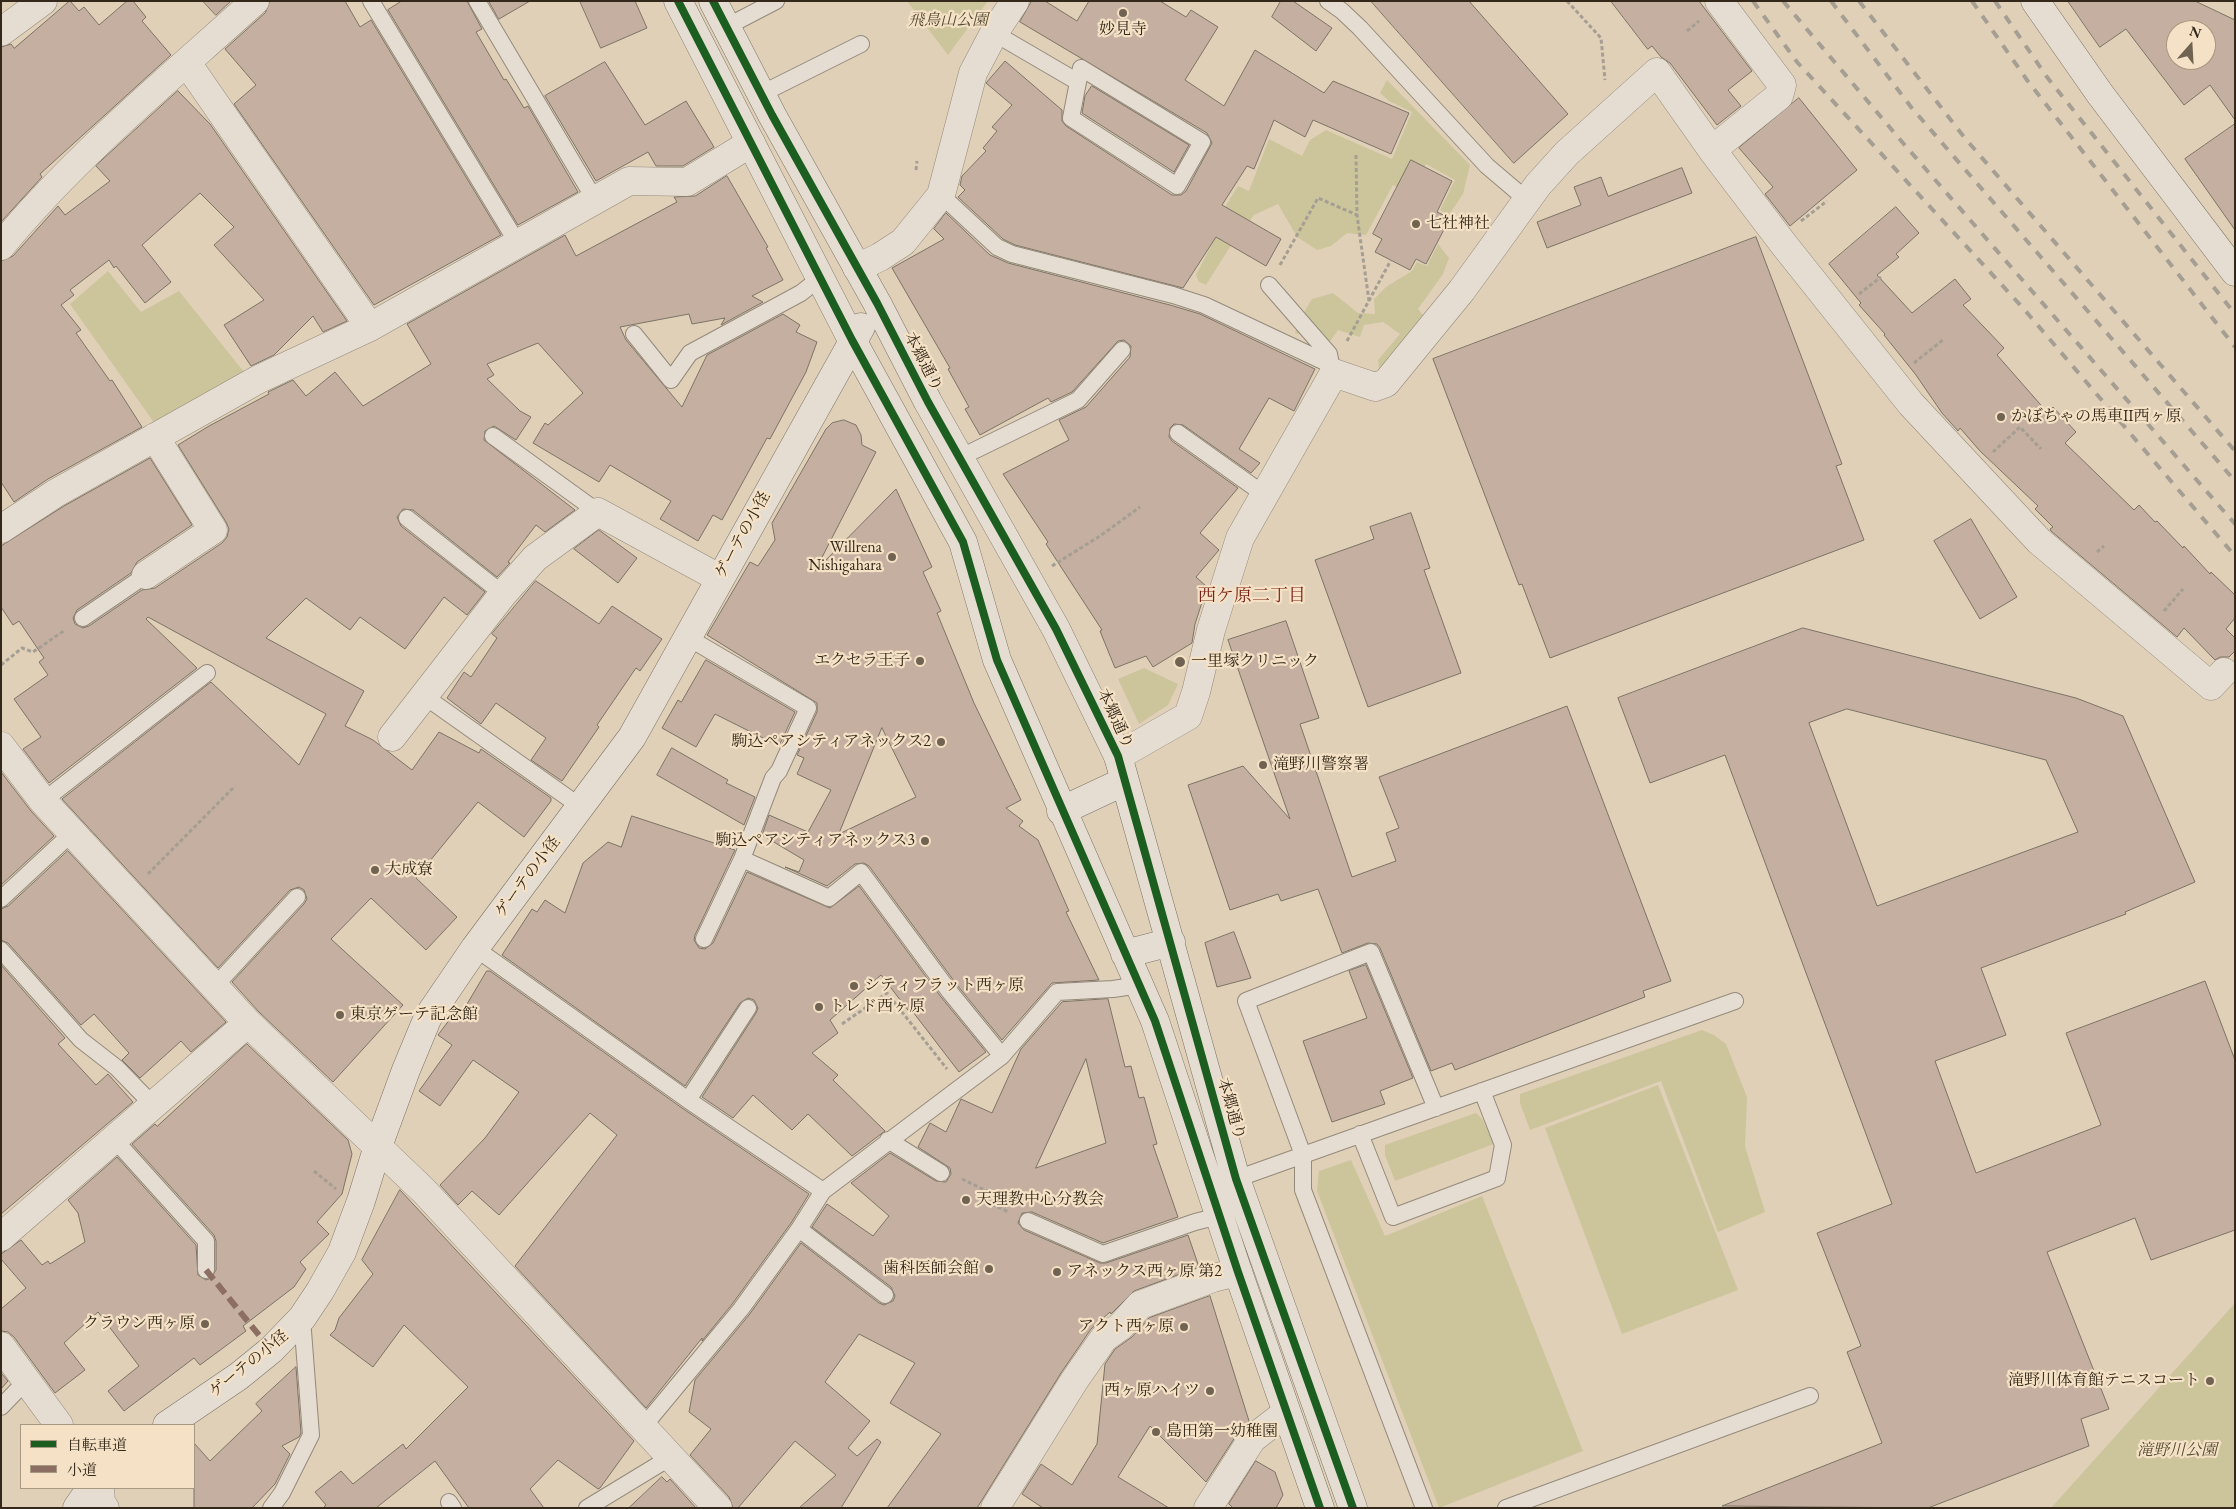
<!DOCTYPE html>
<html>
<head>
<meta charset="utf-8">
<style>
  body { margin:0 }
  #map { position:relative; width:2236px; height:1509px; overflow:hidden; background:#e0d0b8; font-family:"EB Garamond","Noto Serif JP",serif }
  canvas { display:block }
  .frame { position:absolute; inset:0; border:2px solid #332819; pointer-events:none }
  .legend { position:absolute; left:20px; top:1424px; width:175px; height:65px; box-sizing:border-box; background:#f5e2c6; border:1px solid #a79881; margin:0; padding:6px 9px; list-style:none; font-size:15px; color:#332819 }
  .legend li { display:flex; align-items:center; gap:10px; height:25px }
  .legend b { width:25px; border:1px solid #a79881 }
  .north { position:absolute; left:2166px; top:20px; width:50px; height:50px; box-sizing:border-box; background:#f5e2c6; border:1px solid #a79881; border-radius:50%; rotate:19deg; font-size:14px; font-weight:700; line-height:20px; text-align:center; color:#332819 }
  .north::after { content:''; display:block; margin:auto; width:18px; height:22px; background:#706351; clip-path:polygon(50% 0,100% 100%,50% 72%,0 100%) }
</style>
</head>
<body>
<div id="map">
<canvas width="2236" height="1509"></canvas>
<div class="frame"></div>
<ul class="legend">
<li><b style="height:6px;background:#1b5e20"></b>自転車道</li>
<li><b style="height:6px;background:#8d6e63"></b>小道</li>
</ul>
<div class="north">N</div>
</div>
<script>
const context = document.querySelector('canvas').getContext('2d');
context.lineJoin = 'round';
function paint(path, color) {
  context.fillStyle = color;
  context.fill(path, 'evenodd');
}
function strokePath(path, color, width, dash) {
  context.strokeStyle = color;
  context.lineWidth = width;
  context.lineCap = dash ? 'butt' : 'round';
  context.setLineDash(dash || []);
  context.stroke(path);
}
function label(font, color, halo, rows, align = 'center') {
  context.font = font + ' "EB Garamond","Noto Serif JP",serif';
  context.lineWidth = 4.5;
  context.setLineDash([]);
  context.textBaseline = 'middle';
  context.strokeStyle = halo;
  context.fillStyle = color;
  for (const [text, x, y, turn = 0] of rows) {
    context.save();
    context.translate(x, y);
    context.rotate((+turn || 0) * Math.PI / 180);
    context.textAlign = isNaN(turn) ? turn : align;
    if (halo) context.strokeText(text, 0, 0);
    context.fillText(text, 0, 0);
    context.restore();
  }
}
paint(new Path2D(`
  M907 1H988L948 55Z
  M1387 80 1470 165 1463 194 1449 215 1440 210 1455 180 1426 164 1410 193 1393 185 1366 235 1347 233 1331 246 1317 250 1297 237 1278 204 1254 215 1228 250 1206 285 1199 282 1196 275 1229 211 1225 207 1238 186 1249 191 1269 139 1302 156 1310 140 1326 130 1392 159 1412 112 1389 101 1380 93Z
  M1438 244 1449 258 1443 274 1418 309 1427 320 1380 378 1378 360 1400 334 1383 322 1364 325 1360 337 1338 330 1329 343 1295 333 1299 320 1312 299 1333 293 1358 313 1375 314 1374 299 1386 287 1412 271 1417 262 1427 266Z
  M108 271 141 312 179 291 244 372 155 424 70 304Z
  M1144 668 1178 684 1168 705 1139 724 1118 679Z
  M1702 1030 1714 1035 1726 1044 1747 1097 1745 1146 1765 1212 1718 1232 1661 1081 1530 1130 1520 1103V1094Z
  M1658 1085 1738 1290 1622 1334 1545 1128Z
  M1476 1113 1483 1120 1494 1144 1395 1181 1385 1155V1145Z
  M1351 1160 1385 1236 1482 1196 1583 1451 1439 1508 1317 1191 1319 1171Z
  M2235 1303V1508H2051Z`), '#ccc59c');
const building = new Path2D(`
  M70 1 79 11 84 7 99 25 127 1H133L146 17 142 21 171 55 40 174 42 177 1 222V47L11 44 14 48Z
  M203 1H231L216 15Z
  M270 1H345L360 27 371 20 501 235 374 305 234 104 256 85 225 49 265 13Z
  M402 1H467L482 29 476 32 504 80 506 79 524 108 528 106 578 192 518 225 388 10Z
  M489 1H530L499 19Z
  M580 1H635L647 28 601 48Z
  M1032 1H1045L1077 21 1089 1H1160L1186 17 1191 10 1218 27 1185 80 1224 106 1255 50 1324 93 1333 81 1409 113 1391 154 1313 120 1305 137 1274 120 1254 169 1247 166 1222 205 1281 239 1266 266 1216 237 1183 288 1015 245 1003 239 958 197 965 190 960 185 962 176 986 151 983 148 997 131 992 127 1012 105 986 83 1005 61 1062 110V121L1066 126 1172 195H1181L1186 191 1212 143 1207 133 1020 22Z
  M1281 1H1293L1332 28 1316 51 1272 17Z
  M1371 1H1469L1568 114 1514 163Z
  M1611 1H1699L1752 71 1728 90 1741 106 1717 125 1670 63 1661 57 1652 46 1648 49Z
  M2068 1H2195L2235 20V120L2210 85 2184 105 2126 29 2100 47ZM2176 30H2206V60H2176Z
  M605 62 645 125 686 101 714 147 683 166H656L648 152 596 181 545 96Z
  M1092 86 1189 145 1174 172 1082 113 1085 96Z
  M178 91 210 124 347 321 323 332 313 316 274 355 251 366 224 325 264 300 214 245 234 227 200 193 142 245 171 282 145 303 116 266 114 268 109 260 70 290 74 295 61 305 81 330 76 333 110 381 112 380 142 427 48 479 14 502 1 482V261L13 256 58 206 65 215 110 181 96 166Z
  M1799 98 1857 170 1790 226 1765 194 1773 187 1739 148Z
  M2235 124V230L2185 159Z
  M1411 160 1452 181 1437 212 1450 218 1426 264 1416 259 1410 270 1375 252 1382 239 1373 234Z
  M1682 168 1692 193 1547 248 1537 222 1581 205 1574 187 1601 177 1608 196Z
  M727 176 768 247 766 248 783 280 752 296 763 302 721 325 725 318 692 324 689 314 620 327 626 340 682 407 707 355 783 314 800 325 796 332 817 342 806 372 770 439 767 438 722 520 713 515 698 541 660 519 671 501 610 465 599 482 533 443 545 423 548 425 583 393 538 343 487 364 494 375 487 379 520 411 531 417 516 440 494 426 485 431 484 440 575 510 545 532 536 525 508 562 510 563 497 577 413 510 403 509 397 517 401 526 485 592 467 615 444 597 405 649 360 617 350 630 306 598 266 638 364 691 345 726 373 740 412 770 439 732 479 753 481 749 551 798V801L524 837 478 802 416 878 457 917 426 950 371 898 331 939 403 1005 333 1082 259 1012 232 982 304 904 307 899 304 890 299 887 290 890 218 968 62 799 211 682 299 765 326 714 148 617 146 619 197 668 49 783 23 749 41 737 14 699 48 675 39 662 44 658 19 621 13 625 1 607V546L64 506 150 458 192 525 137 562 131 573 77 610 73 618 75 624 83 628 89 626 142 590 155 588 222 543 227 537 229 529 226 522 178 445 209 426 269 394 268 392 293 380 306 396 335 372 363 406 431 364 407 324 565 235 576 256 677 202 674 197 695 196Z
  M1896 207 1919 233 1896 254 1899 257 1877 275 1912 313 1955 279 1971 299 1963 305 2004 348 1997 355 2047 412 2053 407 2076 432 2065 443 2134 510 2139 505 2155 522 2157 521 2183 548 2184 546 2210 574 2211 572 2235 595V618L2226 629 2235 638V651L2229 657H2220L2215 660 2184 628 2177 637 2051 531 2050 529 2053 527 2035 509 2038 506 1980 451 1960 428 1958 431 1942 413 1916 375 1884 335 1885 334 1859 305 1861 303 1829 264Z
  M946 213 990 255 1008 263 1170 305 1200 314 1315 369 1294 411 1269 398 1239 449 1260 463 1251 473 1183 425 1174 424 1170 428 1169 437 1172 441 1238 488 1200 533 1219 550 1196 577 1207 587 1195 624 1192 643 1153 667 1146 656 1115 668 1100 631 1102 630 1046 544 1048 542 1003 474 1069 440 1059 420 1086 407 1130 357 1131 346 1124 340 1118 341 1072 392 1051 402 1048 398 980 435 965 409 969 407 948 369 950 368 892 268 944 239 934 229Z
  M1756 237 1842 464 1836 466 1864 540 1550 658 1522 584 1519 585 1433 359Z
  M844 420 856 425 861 435 862 445 876 452 815 571 896 489 932 567 923 572 941 611 937 613 974 703 1021 800 1006 808 1023 821 1019 826 1038 840 1069 911 1066 912 1099 980 1052 983 1002 1040 957 985 869 866 864 863 855 864 827 886 785 867 799 872 804 860 762 835 769 815 808 832 831 790 797 774 804 758 797 755 817 712V703L707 635 750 562 758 566 775 540 772 523 826 429 832 423ZM882 728 916 797 839 834Z
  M1411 513 1430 568 1424 570 1461 673 1368 707 1315 560 1374 539 1370 527Z
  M1971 519 2017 597 1980 619 1934 541Z
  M599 530 637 558 618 583 574 549Z
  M536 581 599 624 612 606 662 639 640 671 636 668 597 725 599 727 562 781 531 760 546 738 496 703 481 724 447 698 464 672 471 677 497 638 492 634Z
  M1286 621 1319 718 1300 724 1352 877 1396 861 1386 833 1399 828 1379 777 1567 706 1671 981 1643 991 1645 997 1455 1070 1452 1063 1431 1071 1380 948 1377 944 1368 943 1342 953 1318 889 1281 901 1278 894 1230 910 1188 785 1243 766 1290 819 1228 640Z
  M1803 628 2076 698 2123 716 2195 882 2125 912 2126 914 1981 968 2006 1035 1935 1061 1976 1173 2101 1125 2066 1033 2205 981 2235 1060V1230L2151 1260 2135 1218 2047 1252 2109 1409 2081 1419 2089 1446 1928 1508 1722 1506 1882 1443 1847 1352 1861 1346 1817 1233 1892 1204 1725 755 1650 783 1618 698ZM1847 709 2046 760 2078 832 1877 906 1809 723Z
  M706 660 795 712 779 746 715 714 696 747 662 728 678 700 681 702Z
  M672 748 728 780 726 783 755 797 744 825 657 775Z
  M1 772 31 811 54 836 1 885Z
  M632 816 735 850 695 935 694 940 699 948 705 949 713 943 747 872 830 908 859 886 941 997 986 1052 959 1072 913 1012 911 1014 881 975 830 1020 838 1033 812 1053 838 1075 833 1080 885 1131 852 1156 808 1114 792 1130 753 1095 733 1118 702 1097 756 1013 758 1008 754 1000 748 998 740 1003 685 1086 502 955 532 909 537 912 545 900 565 913 583 863 608 842 621 847Z
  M68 851 226 1022 191 1052 181 1041 140 1078 122 1060 129 1053 94 1014 81 1025 8 943 1 940V909L8 906Z
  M1234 932 1251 978 1217 987 1205 943Z
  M1 965 65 1038 58 1044 96 1085 108 1074 133 1102 1 1214Z
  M1366 965 1413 1078 1380 1091 1385 1104 1332 1122 1303 1041 1367 1018 1349 971Z
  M487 971H490L682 1108 809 1194 791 1223 733 1303 702 1341V1338L646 1408 515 1266 617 1135 590 1113 499 1215 472 1191 458 1205 440 1185 485 1138 519 1092 473 1060 440 1106 419 1091 452 1045 438 1035 459 1007 463 1010Z
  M1108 999 1125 1067 1131 1066 1139 1098 1144 1097 1157 1144 1153 1145 1178 1217 1103 1243 1032 1212 1022 1213 1018 1223 1024 1230 1100 1263H1106L1188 1235 1199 1267 1134 1291 1111 1314 1110 1312 1091 1329 1061 1373 977 1508H887L941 1434 890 1403 915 1363 859 1334 825 1382 870 1421 848 1448 857 1456 877 1439 881 1442 841 1508H799L836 1475 795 1441 738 1508H733L729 1497 690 1455 711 1429 689 1412 695 1380 749 1315 801 1243 879 1303 884 1305 893 1301 895 1296 891 1287 812 1227 827 1204 873 1236 889 1216 851 1183 890 1153 936 1181 946 1182 951 1174 950 1168 918 1147 930 1123 946 1132 961 1099 992 1113 1021 1049 1062 1002ZM1086 1059 1106 1143 1036 1168Z
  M247 1044 348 1140 352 1154 342 1194 317 1222 329 1234 300 1262 306 1269 294 1287 243 1326 246 1331 200 1365 194 1358 124 1411 108 1391 139 1366 98 1312 64 1343 85 1370 55 1393 14 1337 8 1332 1 1331V1309L26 1288 1 1259V1254L21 1240 42 1265 48 1261 50 1264 85 1242 78 1213 68 1200 117 1157 196 1245 198 1275 206 1280 211 1278 216 1270V1241L214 1235 132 1144 155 1124 157 1126Z
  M400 1190 634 1441 600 1488 598 1489 558 1460 530 1489 544 1508H469L435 1461 376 1508H323L326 1505 315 1492 341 1471 353 1484 403 1444 406 1449 468 1387 404 1325 373 1367 330 1335 335 1330 339 1318 373 1274 362 1260Z
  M1210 1296 1249 1421 1239 1431 1206 1482 1150 1426 1118 1477 1169 1508H1043L1022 1494 1041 1464 1072 1485 1097 1444 1105 1364 1115 1349 1132 1337 1149 1318Z
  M296 1367 301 1433 299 1437 282 1446 290 1454 275 1484 252 1508H194V1443L210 1461 262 1411 256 1404Z
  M1 1373 8 1381 1 1389Z
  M1256 1461 1275 1472 1283 1495 1276 1508H1233L1229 1504Z
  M662 1477 667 1482 670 1479 696 1508H629Z`);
paint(building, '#c4afa0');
strokePath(building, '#7c7365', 1);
const lane = new Path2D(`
  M371 1 518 244
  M477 1 595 200
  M1328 1 1342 11 1360 28 1487 166 1527 200
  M726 27 776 1
  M994 33 1078 82 1071 118 1177 186 1202 142 1081 68 1078 82
  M761 94 861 44
  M941 195 997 247 1012 254 1173 295 1204 305 1325 362 1334 373
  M1269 285 1329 354 1332 370
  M634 334 671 380 690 353 801 293 820 278
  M1178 433 1265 495
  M493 436 598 512
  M959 458 1078 400 1122 350
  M407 518 503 594
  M83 618 146 575
  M687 637 808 708 779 771 773 778 742 859
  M424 696 581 807
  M43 801 207 673
  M1 899 72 833
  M704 939 742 859 829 898 861 872 949 991 1002 1056
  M475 948 688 1100 823 1191
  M1 950 81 1040 117 1068 153 1105
  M214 987 297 897
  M688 1100 748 1008
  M1360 1134 1393 1217 1497 1178 1503 1145 1482 1091
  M114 1139 206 1241V1270
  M888 1140 941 1173
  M1236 1179 1735 1001
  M1028 1221 1103 1254 1195 1222 1219 1216
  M799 1229 885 1295
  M1 1407 27 1380
  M643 1427 741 1309 799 1229 823 1191 1002 1056 1057 992 1113 989 1140 985
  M449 1502 453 1508
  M271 1508 282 1493 311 1435 302 1318
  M587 1508 671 1457
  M1424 1508 1303 1190V1155L1246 1001 1371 952 1436 1108
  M1506 1508 1810 1396`);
const street = new Path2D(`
  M1 32 43 1
  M187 63 370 327
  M1712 150 1779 96 1782 85 1719 1
  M1 246C76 155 168 80 255 1
  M857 268 880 257 903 242 941 195 973 73 994 33 1015 1
  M1 529 56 493 259 379 370 327 629 181 687 182 751 143
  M146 575 213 530 155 437
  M392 737 503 594 535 558 598 512 719 578
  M1 746 43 801 248 1023 424 1191 718 1508
  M1118 756 1188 716 1196 692 1211 630 1240 538 1334 373 1375 387 1386 383 1462 290 1538 185 1567 153 1657 72 1712 150 1785 246 1911 404 2039 541 2211 686 2224 672
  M1 1237 248 1023
  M1 1346 59 1425
  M100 1488 101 1503 105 1508
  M995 1508 1074 1381 1104 1338 1121 1326 1140 1305 1213 1278 1238 1272
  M1208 1508 1252 1439 1286 1413`);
const secondary = new Path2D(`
  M678 1 852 340 963 542 997 660 1155 1021 1238 1272 1320 1508
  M713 1 772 115 877 303 928 402 1056 629 1118 756 1236 1179 1353 1508
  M2035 1 2100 94 2235 272
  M1061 811 1125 781
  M1125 954 1171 942
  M167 1425 239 1376 271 1350 302 1318 320 1291 342 1252 361 1201 377 1149 406 1070 428 1017 475 948 632 737 861 327
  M77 1508 86 1495 95 1488`);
strokePath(lane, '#948a7b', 18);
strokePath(street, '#948a7b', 29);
strokePath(secondary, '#7c7365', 29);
strokePath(new Path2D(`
  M1567 1 1601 38 1605 80
  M1687 31 1699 21
  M1356 155 1357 215 1369 301
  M916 170 917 161
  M1801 221 1827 201
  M1280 265 1318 198 1357 215
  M1859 294 1881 277
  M1347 341 1391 260
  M1914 363 1944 339
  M1993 452 2020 427 2041 449
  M2097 552 2104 546
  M1052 566 1100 536 1140 507
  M2164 611 2183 589
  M1 665 22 648 33 652 65 630
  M148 874 235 786
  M842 1024 887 993 947 1069
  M314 1171 336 1189
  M962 1179 997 1196 995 1206 1009 1212`), '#a59e93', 3, [4, 2.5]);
strokePath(lane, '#e5ddd1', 16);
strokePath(street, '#e5ddd1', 28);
strokePath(secondary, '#e5ddd1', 28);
strokePath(new Path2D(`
  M1753 1 1797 62 2023 308 2235 556
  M1783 1 1903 143 2235 524
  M1831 1 1911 107 1949 151 2235 481
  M1859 1 1964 137 2235 451
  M1972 1 2027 80 2235 347
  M1995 1 2047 77 2235 314`), '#a59e93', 4, [9, 9]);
strokePath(new Path2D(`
  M206 1270 271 1350`), '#8d6e63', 6, [12, 6]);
strokePath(new Path2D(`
  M678 1 852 340 963 542 997 660 1155 1021 1238 1272 1320 1508
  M713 1 772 115 877 303 928 402 1056 629 1118 756 1236 1179 1353 1508`), '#1b5e20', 8);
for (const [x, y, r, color] of [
  [1123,13,5,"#706351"],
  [1416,224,5,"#706351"],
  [2001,417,5,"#706351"],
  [892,557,5,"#706351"],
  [920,661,5,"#706351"],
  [1180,662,6,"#706351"],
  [941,742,5,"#706351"],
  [1263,765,5,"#706351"],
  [925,841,5,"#706351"],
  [375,870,5,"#706351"],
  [854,986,5,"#706351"],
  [819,1007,5,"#706351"],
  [340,1015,5,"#706351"],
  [966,1200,5,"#706351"],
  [989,1269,5,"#706351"],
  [1057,1272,5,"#706351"],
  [205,1324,5,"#706351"],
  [1184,1327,5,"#706351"],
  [2210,1381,5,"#706351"],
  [1210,1391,5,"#706351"],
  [1156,1432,5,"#706351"]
]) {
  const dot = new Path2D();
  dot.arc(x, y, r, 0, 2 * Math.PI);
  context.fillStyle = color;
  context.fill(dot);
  strokePath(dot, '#f5e2c6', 2);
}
label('italic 16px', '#554d34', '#f5e2c6', [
  ["飛鳥山公園",948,21],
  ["滝野川公園",2177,1451]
]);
label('16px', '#332819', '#f5e2c6', [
  ["妙見寺",1123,30,"center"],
  ["七社神社",1426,224],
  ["かぼちゃの馬車Ⅱ西ヶ原",2011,417],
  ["Willrena",882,548,"right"],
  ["Nishigahara",882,566,"right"],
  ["エクセラ王子",910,661,"right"],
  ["一里塚クリニック",1191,662],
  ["駒込ペアシティアネックス2",931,742,"right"],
  ["滝野川警察署",1273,765],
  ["駒込ペアシティアネックス3",915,841,"right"],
  ["大成寮",385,870],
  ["シティフラット西ヶ原",864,986],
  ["トレド西ヶ原",829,1007],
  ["東京ゲーテ記念館",350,1015],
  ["天理教中心分教会",976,1200],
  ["歯科医師会館",979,1269,"right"],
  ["アネックス西ヶ原 第2",1067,1272],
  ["クラウン西ヶ原",195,1324,"right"],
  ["アクト西ヶ原",1174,1327,"right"],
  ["滝野川体育館テニスコート",2200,1381,"right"],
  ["西ヶ原ハイツ",1200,1391,"right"],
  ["島田第一幼稚園",1166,1432]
], 'left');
label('16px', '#332819', '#f5e2c6', [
  ["本郷通り",923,362,63],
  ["ゲーテの小径",743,535,-61],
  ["本郷通り",1115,719,65],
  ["ゲーテの小径",528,877,-53],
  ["本郷通り",1231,1109,74],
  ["ゲーテの小径",249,1364,-39]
]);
label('18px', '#7a1f14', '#f5e2c6', [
  ["西ケ原二丁目",1252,596]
]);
</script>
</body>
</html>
